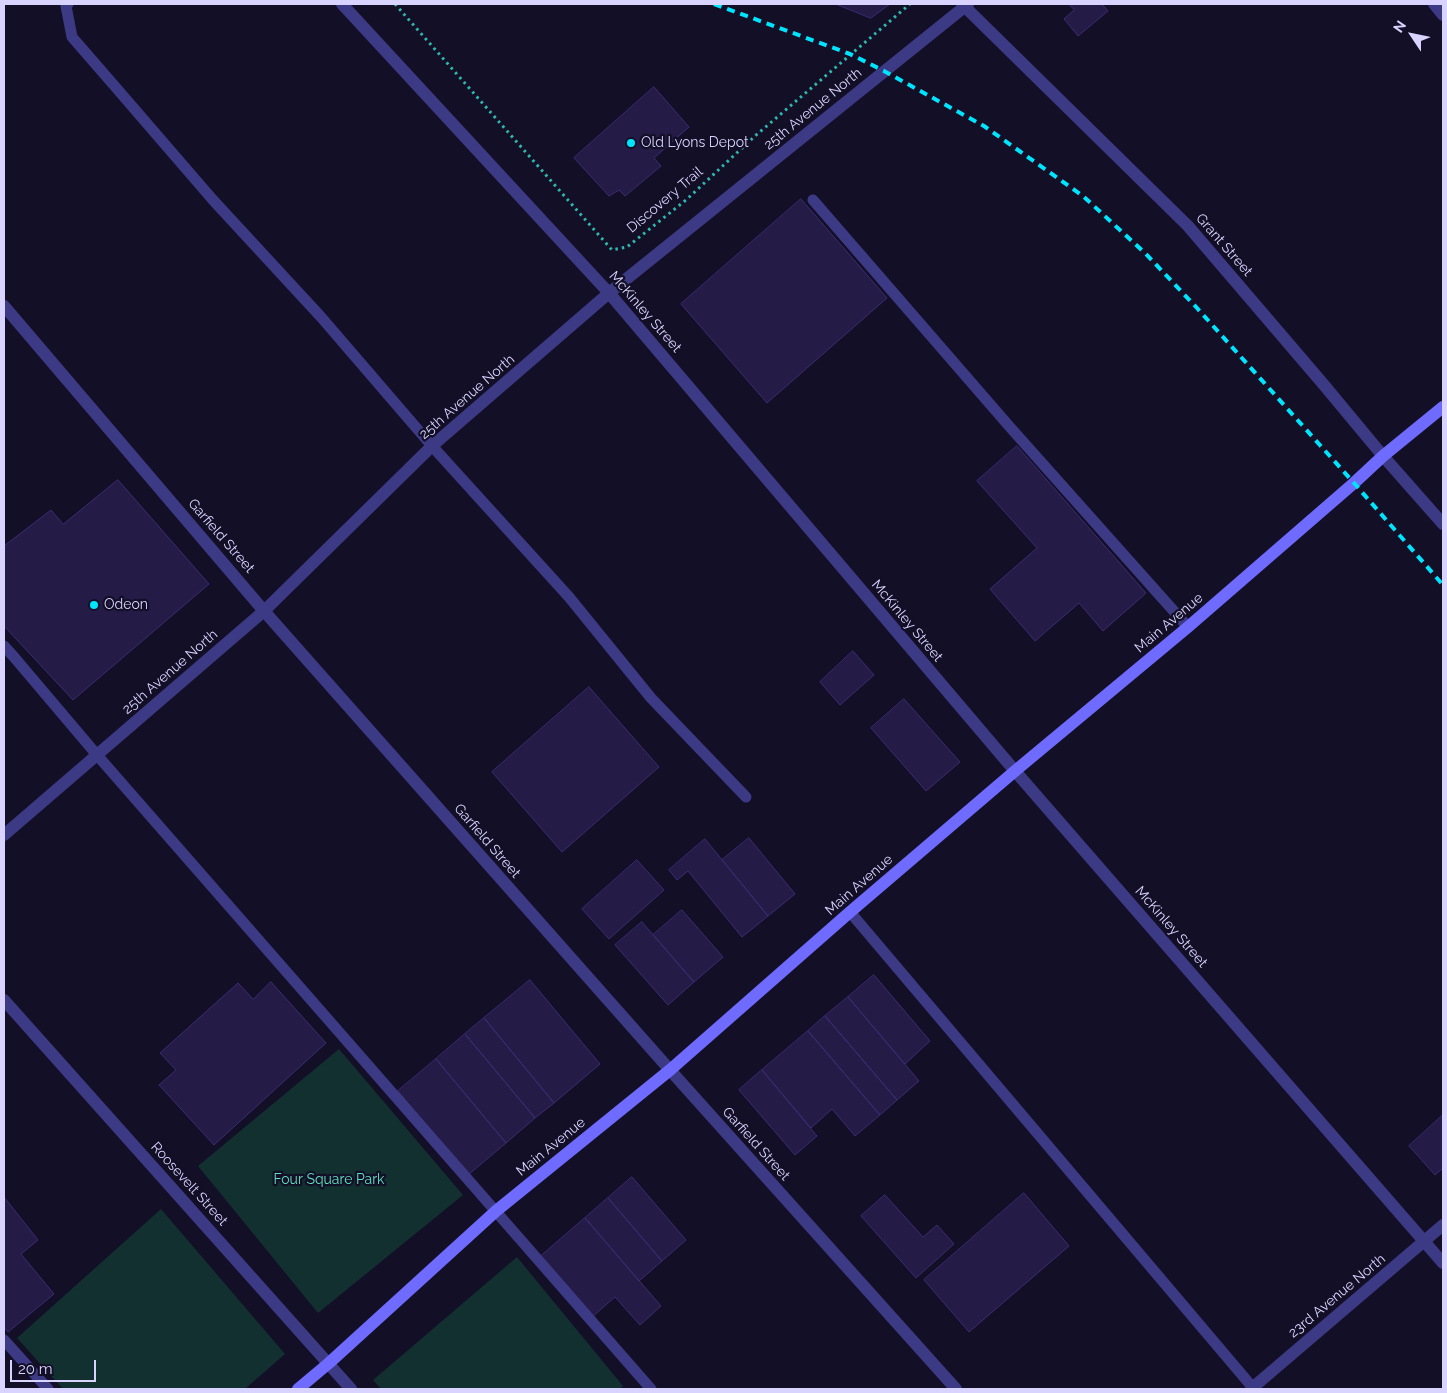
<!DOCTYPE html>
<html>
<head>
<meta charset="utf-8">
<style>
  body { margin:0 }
  #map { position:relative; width:1447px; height:1393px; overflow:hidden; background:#130f26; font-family:Raleway,sans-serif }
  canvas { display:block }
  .frame { position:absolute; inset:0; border:5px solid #d9d4ff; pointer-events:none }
  .north { position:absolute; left:1387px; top:10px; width:50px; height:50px; -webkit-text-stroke:4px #130f26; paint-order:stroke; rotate:304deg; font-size:14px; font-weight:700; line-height:20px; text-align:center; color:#d9d4ff }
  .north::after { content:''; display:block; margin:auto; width:18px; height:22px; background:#d9d4ff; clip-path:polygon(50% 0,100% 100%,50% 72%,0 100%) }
  .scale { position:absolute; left:10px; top:1360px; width:86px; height:22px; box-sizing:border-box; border:2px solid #d9d4ff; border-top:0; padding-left:6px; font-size:15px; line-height:18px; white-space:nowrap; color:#d9d4ff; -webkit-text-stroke:4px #130f26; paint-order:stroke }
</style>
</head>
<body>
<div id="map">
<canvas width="1447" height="1393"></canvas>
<div class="frame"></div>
<div class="north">N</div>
<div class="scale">20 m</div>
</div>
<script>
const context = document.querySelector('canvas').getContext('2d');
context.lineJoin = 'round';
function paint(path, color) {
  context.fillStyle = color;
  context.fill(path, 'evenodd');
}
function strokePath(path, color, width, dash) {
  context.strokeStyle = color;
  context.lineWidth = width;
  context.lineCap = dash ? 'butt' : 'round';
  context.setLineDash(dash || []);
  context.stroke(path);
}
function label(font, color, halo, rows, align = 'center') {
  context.font = font + ' Raleway,sans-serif';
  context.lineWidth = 4.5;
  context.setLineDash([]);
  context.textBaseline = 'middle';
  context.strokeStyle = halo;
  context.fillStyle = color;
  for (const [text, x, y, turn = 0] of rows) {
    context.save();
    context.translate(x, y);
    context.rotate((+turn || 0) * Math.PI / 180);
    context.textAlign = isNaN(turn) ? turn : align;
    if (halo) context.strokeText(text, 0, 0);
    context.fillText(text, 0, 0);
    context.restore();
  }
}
paint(new Path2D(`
  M339 1049 463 1195 318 1313 198 1166Z
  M161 1209 285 1354 245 1389H63L17 1338Z
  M517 1257 623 1386 620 1389H381L373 1380Z`), '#12302f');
const building = new Path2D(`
  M836 4H890L871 18Z
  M1069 4H1102L1108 11 1078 36 1064 19 1074 10Z
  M654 87 689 127 654 158 661 166 625 196 619 190 609 196 574 158Z
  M801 199 887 298 767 403 681 304Z
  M1017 446 1146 593 1103 631 1079 603 1035 641 990 589 1037 548 977 481Z
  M118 480 209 584 73 700 4 626V546L51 510 63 524Z
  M853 651 874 675 840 705 820 682Z
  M589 687 659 767 562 852 492 772Z
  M904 699 960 762 926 791 871 728Z
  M749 838 795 894 768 916 722 860Z
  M705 839 768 916 742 937 688 871 677 880 669 870Z
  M637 860 664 890 609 939 582 909Z
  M682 910 723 957 694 982 653 935Z
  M642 922 694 982 668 1005 615 945Z
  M874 975 930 1041 905 1064 848 997Z
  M530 980 600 1064 554 1103 484 1018Z
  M271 982 326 1043 214 1145 159 1085 176 1070 160 1053 238 983 253 999Z
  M848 997 919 1081 897 1100 825 1016Z
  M825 1016 897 1100 880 1115 808 1031Z
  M484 1018 554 1103 535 1118 465 1034Z
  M808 1031 880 1115 855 1136 832 1109 811 1128 762 1070Z
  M465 1034 535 1118 506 1143 436 1059Z
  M436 1059 506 1143 468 1175 398 1091Z
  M762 1070 817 1136 795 1155 739 1090Z
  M1443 1115V1168L1435 1175 1409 1146Z
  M632 1177 686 1240 662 1261 608 1198Z
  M1024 1193 1069 1246 969 1332 924 1280Z
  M885 1195 923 1237 937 1225 954 1244 916 1278 861 1216Z
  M4 1197 38 1240 21 1254 54 1294 8 1332 4 1327Z
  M608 1198 662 1261 639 1281 585 1218Z
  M585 1218 661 1306 640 1325 615 1297 592 1317 540 1257Z`);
paint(building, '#241b47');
strokePath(building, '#3b2d73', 1);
strokePath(new Path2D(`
  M395 4 612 250 627 247 686 200 755 136 910 4`), '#2fb8b0', 3, [2.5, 4]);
strokePath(new Path2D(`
  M68 4 66 6 72 37 112 83 213 200 321 317 432 446 569 597 651 698 746 797
  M813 200 1009 426 1188 627
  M4 646 14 657 97 755 651 1389
  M850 912 1254 1389
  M4 1340 48 1389`), '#3d3a85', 11);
strokePath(new Path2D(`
  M342 4 609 293 1015 771 1443 1263
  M962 4 1188 226 1324 385 1383 456 1443 524
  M1434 4 1443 15
  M4 306 264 611 670 1070 956 1389
  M4 835 264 611 432 446 609 293 968 4
  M4 1000 351 1389
  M1251 1389 1443 1225`), '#3d3a85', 12);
strokePath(new Path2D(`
  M298 1389 329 1363 496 1211 670 1070 850 912 1015 771 1188 627 1354 483 1383 456 1443 407`), '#6f6bff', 12);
strokePath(new Path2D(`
  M714 4 850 54 884 71 984 126 1083 196 1146 254 1197 308 1354 483 1443 585`), '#00e5ff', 4, [8, 6]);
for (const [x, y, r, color] of [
  [631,143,5,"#00e5ff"],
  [94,605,5,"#00e5ff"]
]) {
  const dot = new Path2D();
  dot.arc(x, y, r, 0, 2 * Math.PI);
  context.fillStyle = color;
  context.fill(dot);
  strokePath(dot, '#130f26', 2);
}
label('14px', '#d9d4ff', '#130f26', [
  ["25th Avenue North",813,109,-39],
  ["Discovery Trail",665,200,-40],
  ["Grant Street",1224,245,49],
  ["McKinley Street",645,312,49],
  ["25th Avenue North",467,397,-41],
  ["Garfield Street",221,536,49],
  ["McKinley Street",907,621,50],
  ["Main Avenue",1169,623,-40],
  ["25th Avenue North",170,672,-41],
  ["Garfield Street",487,841,49],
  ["Main Avenue",859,885,-41],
  ["McKinley Street",1171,927,49],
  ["Garfield Street",756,1144,48],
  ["Main Avenue",551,1147,-39],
  ["Roosevelt Street",189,1184,48],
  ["23rd Avenue North",1337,1296,-40]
]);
label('14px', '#d9d4ff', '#130f26', [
  ["Old Lyons Depot",641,143],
  ["Odeon",104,605]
], 'left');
label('14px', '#5fe0c0', '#130f26', [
  ["Four Square Park",329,1180]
]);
</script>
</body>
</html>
